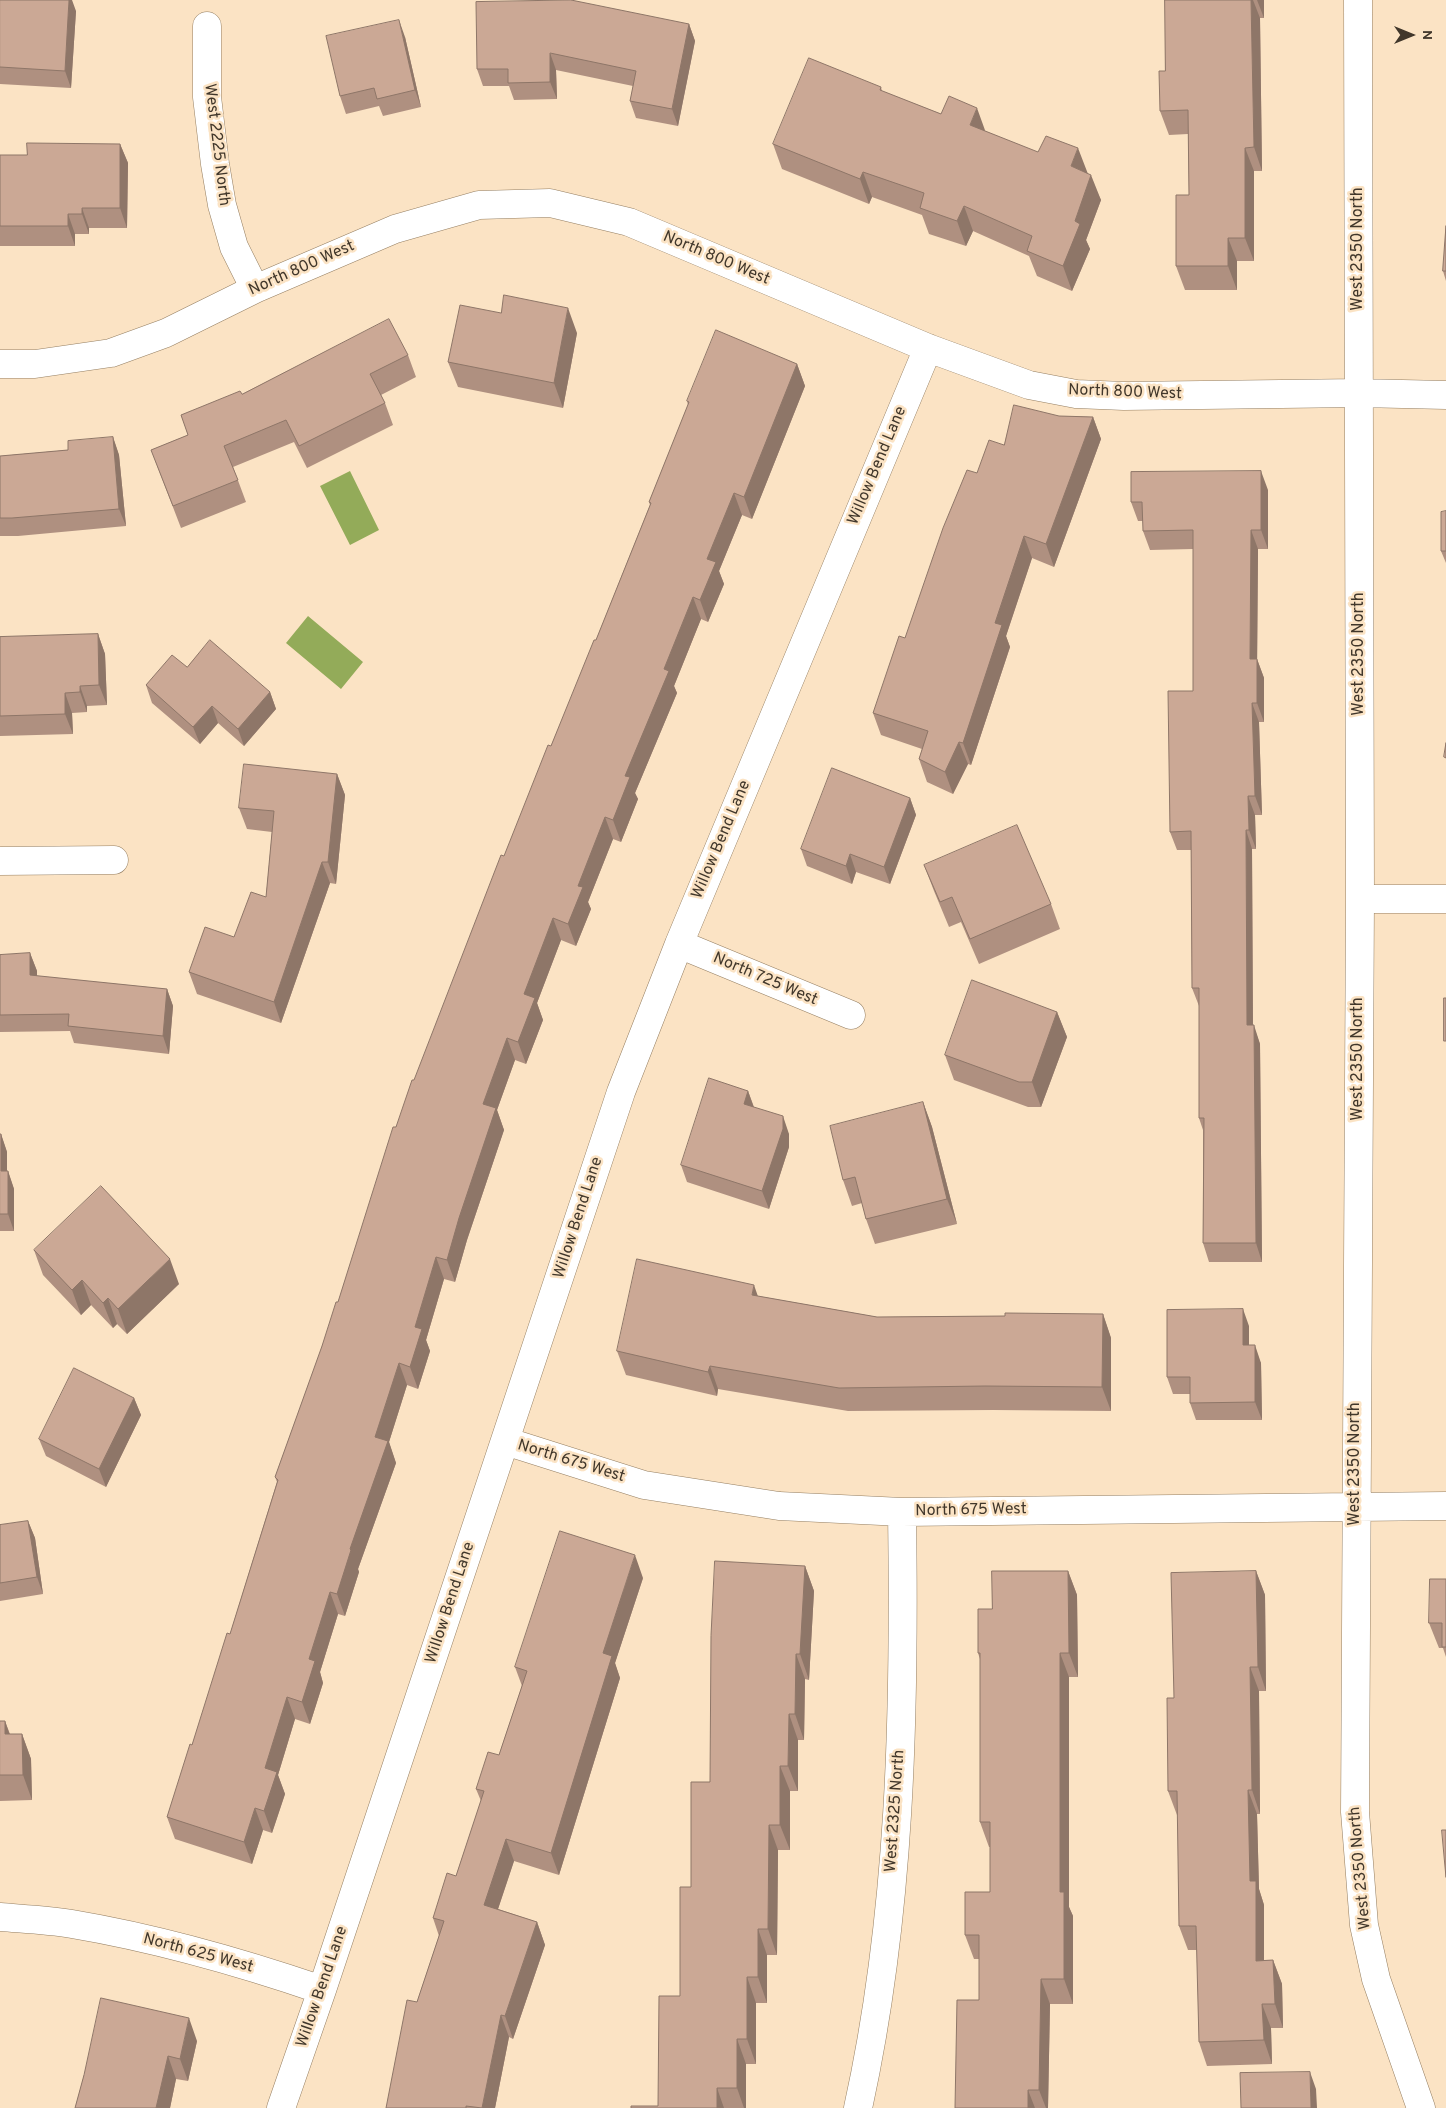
<!DOCTYPE html>
<html>
<head>
<meta charset="utf-8">
<style>
  body { margin:0 }
  #map { position:relative; width:1446px; height:2108px; overflow:hidden; background:#fbe3c4; font-family:Overpass,sans-serif }
  canvas { display:block }
  .north { position:absolute; left:1386px; top:10px; width:50px; height:50px; -webkit-text-stroke:4px #fbe3c4; paint-order:stroke; rotate:90deg; font-size:14px; font-weight:700; line-height:20px; text-align:center; color:#41372b }
  .north::after { content:''; display:block; margin:auto; width:18px; height:22px; background:#41372b; clip-path:polygon(50% 0,100% 100%,50% 72%,0 100%) }
</style>
</head>
<body>
<div id="map">
<canvas width="1446" height="2108"></canvas>
<div class="north">N</div>
</div>
<script>
const context = document.querySelector('canvas').getContext('2d');
context.lineJoin = 'round';
function paint(path, color) {
  context.fillStyle = color;
  context.fill(path, 'evenodd');
}
function strokePath(path, color, width, dash) {
  context.strokeStyle = color;
  context.lineWidth = width;
  context.lineCap = dash ? 'butt' : 'round';
  context.setLineDash(dash || []);
  context.stroke(path);
}
function label(font, color, halo, rows, align = 'center') {
  context.font = font + ' Overpass,sans-serif';
  context.lineWidth = 5;
  context.setLineDash([]);
  context.textBaseline = 'middle';
  context.strokeStyle = halo;
  context.fillStyle = color;
  for (const [text, x, y, turn = 0] of rows) {
    context.save();
    context.translate(x, y);
    context.rotate((+turn || 0) * Math.PI / 180);
    context.textAlign = isNaN(turn) ? turn : align;
    if (halo) context.strokeText(text, 0, 0);
    context.fillText(text, 0, 0);
    context.restore();
  }
}
paint(new Path2D(`
  M350 471 379 530 350 545 320 486Z
  M308 616 363 662 341 689 286 643Z`), '#93ab59');
const street = new Path2D(`
  M1358 0 1360 899 1355 1812 1364 1925 1376 1979 1421 2108
  M207 26V97L215 164 222 205 234 247 255 289
  M0 364H35L111 353 166 333 255 289 395 229 479 205 550 203 629 222 928 348 1029 385 1076 394 1124 396 1359 393 1446 395
  M0 861 114 860
  M1360 899H1446
  M679 944 851 1015
  M505 1441 644 1485 779 1506 902 1512 1446 1506
  M0 1917C24 1919 48 1920 72 1924 155 1938 243 1963 322 1990
  M281 2108 322 1990 621 1092 679 944 928 348
  M858 2108C901 1913 905 1711 902 1512`);
strokePath(street, '#957f62', 29);
strokePath(street, '#fff', 28);
paint(new Path2D(`
  M0 0 76 11 71 88 0 84Z
  M1165 0H1264V18H1260L1262 171H1254V261H1237V290H1185L1176 266 1189 195 1188 134 1169 135 1160 111 1165 71Z
  M689 24 695 41 678 126 636 118 630 101 633 86 556 70 557 99 514 100 509 86H483L477 69Z
  M405 37 421 107 383 116 379 106 346 114 340 96Z
  M881 87 882 91 985 131 1087 173 1101 200 1086 240 1090 249 1072 291 1037 276 1029 256 973 231 966 246 929 234 922 215 872 197 869 204 782 169 773 144Z
  M120 144 128 163 127 228H89V234H75V246H0V155H27Z
  M1446 226V281L1443 271Z
  M577 333 563 408 458 387 448 362Z
  M408 355 416 377 381 395 385 403 393 425 307 468 294 442 233 467 246 502 181 528 151 450 188 435 181 415 242 394Z
  M797 364 805 386 752 519 742 515 719 571 724 584 708 622 701 619 674 686 677 693 635 793 638 799 621 842 613 839 588 902 591 909 576 946 561 940 537 1003 543 1020 526 1064 515 1060 497 1110 504 1130 467 1240 455 1282 444 1279 426 1340 430 1351 418 1389 407 1385 389 1442 396 1463 358 1569 359 1572 345 1616 338 1614 320 1672 323 1683 310 1724 295 1719 278 1775 285 1794 272 1833 263 1830 252 1864 175 1839 167 1817 192 1745 230 1634 277 1482 275 1477 338 1302 396 1127 504 856 596 640 650 505 649 502 688 405 687 401Z
  M1059 416 1093 417 1101 439 1054 567 1032 558 1006 636 1010 647 971 765 968 764 953 794 927 782 919 759 922 749 881 735 873 713 905 638 977 473 1004 445Z
  M113 437 119 455 126 526 18 536H0V456L68 450Z
  M1268 490V549H1258L1257 659 1264 678V722H1259L1262 815H1255L1256 849H1252L1253 1025 1260 1044 1262 1262H1209L1203 1243V1130L1199 1118V1006L1192 988 1191 850H1177L1170 832 1193 691V549L1150 550 1143 531V521H1138L1131 502Z
  M1446 511V563L1441 551Z
  M98 634 105 654 107 705 87 706V712L72 713 73 734 0 736V637Z
  M187 667 270 692 276 709 244 746 218 723 200 744 152 703 146 685Z
  M337 774 345 795 336 884 330 883 281 1023 197 994 189 972 234 937 266 897 272 832 247 829 239 808Z
  M910 798 916 815 890 884 856 872 852 884 807 866 801 849Z
  M924 865 1051 904 1060 929 979 964 961 922 949 927 934 891Z
  M30 953 37 971V976L167 989 173 1006 169 1054 74 1043 70 1031 0 1032V955Z
  M1057 1012 1067 1037 1041 1107H1028L954 1080 945 1055Z
  M748 1091 754 1107 789 1134V1147L769 1209 687 1182 681 1165Z
  M923 1102 932 1127 957 1224 875 1244 866 1219 862 1203 852 1206 843 1180Z
  M0 1134H1L7 1152V1171H8L14 1189V1231H0Z
  M34 1250 179 1284 127 1334 117 1324 113 1328 91 1305 81 1315 43 1275Z
  M758 1296 877 1317 1005 1316 1103 1314 1111 1338V1411L993 1410 848 1411 718 1389 717 1396 626 1375 617 1351Z
  M1249 1326V1345L1261 1363 1262 1420H1196L1190 1403V1394H1173L1167 1377Z
  M134 1398 141 1415 106 1487 46 1456 39 1439Z
  M28 1521 35 1538 43 1594 0 1601V1525Z
  M805 1566 814 1591 809 1680 805 1679 804 1740H798V1791H790V1850H778L777 1955H767V2003H756V2064H746V2108H631L658 2106 680 1996 691 1887 710 1782Z
  M1068 1571 1077 1595 1078 1677H1069V1907L1073 1916V2004H1050L1048 2108H955L979 2000V1959H974L965 1935 990 1892V1847H989L980 1822V1659L978 1653 992 1609Z
  M1256 1571 1265 1595 1266 1691H1259L1260 1814H1257L1259 1889 1264 1905V1960H1273L1282 1984 1283 2028H1271L1272 2064 1207 2066 1199 2042 1197 1950H1188L1179 1926 1178 1815H1177L1168 1791 1174 1698Z
  M643 1578 615 1663 620 1678 559 1875 514 1861 498 1909 537 1922 545 1945 513 2039 509 2037 495 2108H386L417 2002 439 1936 433 1918 456 1876 481 1801 476 1789 499 1755 522 1686 515 1667Z
  M1446 1579V1657L1443 1648H1439L1429 1623Z
  M0 1721H5L10 1734H22L31 1759 32 1800 0 1801Z
  M197 2041 188 2081 176 2079 170 2108H75L84 2075Z`), '#af9080');
paint(new Path2D(`
  M69 0H72L76 11 71 88 65 71Z
  M1251 0H1253L1260 18 1262 171 1254 147Z
  M1257 0H1264V18Z
  M399 20 405 37 421 107 415 90Z
  M689 24 695 41 678 126 672 109Z
  M550 53 556 70 557 99 550 82Z
  M977 108 986 133 970 125Z
  M120 144 128 163 127 228 120 208Z
  M1078 148 1088 174 1071 166Z
  M1245 148 1254 171V261L1245 238Z
  M863 172 872 197 869 204 860 179Z
  M1091 175 1101 200 1086 240 1090 249 1072 291 1063 266 1075 221Z
  M964 206 973 231 966 246 957 221Z
  M82 208 89 228V234L82 214Z
  M68 214 75 234V246L68 226Z
  M1228 238 1237 261V290L1228 266Z
  M568 308 577 333 563 408 554 383Z
  M797 364 805 386 752 519 744 497Z
  M1093 417 1101 439 1054 567 1046 544Z
  M113 437 119 455 126 526 119 509Z
  M1261 471 1268 490V549L1261 530Z
  M734 493 742 515 719 571 724 584 708 622 700 600 707 559Z
  M1251 530 1258 549 1257 678 1250 659Z
  M1024 536 1032 558 1006 636 1010 647 971 765 963 743 995 623Z
  M693 597 701 619 674 686 677 693 635 793 638 799 621 842 613 820 625 776 664 669Z
  M98 634 105 654 107 705 99 685Z
  M1257 659 1264 678V722L1257 703Z
  M80 686 87 706V712L80 692Z
  M270 692 276 709 244 746 238 729Z
  M65 693 72 713 73 734 65 714Z
  M1252 703 1259 722 1262 815 1255 796Z
  M212 706 218 723 200 744 193 727Z
  M959 742 968 764 953 794 945 772Z
  M337 774 345 795 336 884 328 862Z
  M1248 796 1255 815 1256 849 1249 830Z
  M910 798 916 815 890 884 884 867Z
  M605 817 613 839 588 902 591 909 576 946 568 924 578 886Z
  M1246 830 1252 849 1253 1044 1247 1025Z
  M850 854 856 872 852 884 846 866Z
  M322 862 330 883 281 1023 274 1002Z
  M553 918 561 940 537 1003 543 1020 526 1064 518 1042 524 994Z
  M30 953 37 971V992L30 975Z
  M167 989 173 1006 169 1054 163 1036Z
  M1057 1012 1067 1037 1041 1107 1032 1082Z
  M1254 1025 1260 1044 1262 1262 1256 1243Z
  M507 1038 515 1060 497 1110 504 1130 467 1240 455 1282 447 1260 483 1104Z
  M748 1091 754 1108 744 1104Z
  M923 1102 932 1127 957 1224 947 1199Z
  M783 1116 789 1134V1147L769 1209 762 1191Z
  M1 1134 7 1152V1189L1 1171Z
  M8 1171 14 1189V1231L8 1214Z
  M436 1257 444 1279 426 1340 430 1351 418 1389 410 1367 415 1327Z
  M170 1259 179 1284 127 1334 118 1309Z
  M82 1280 91 1305 81 1315 72 1290Z
  M754 1285 762 1308 752 1295Z
  M108 1298 117 1324 113 1328 103 1303Z
  M1243 1309 1249 1326V1363L1243 1345Z
  M1103 1314 1111 1338V1411L1102 1387Z
  M1255 1345 1261 1363 1262 1420 1255 1402Z
  M399 1363 407 1385 389 1442 396 1463 358 1569 359 1572 345 1616 337 1594 350 1549 375 1437Z
  M710 1366 718 1389 717 1396 708 1372Z
  M134 1398 141 1415 106 1487 99 1469Z
  M28 1521 35 1538 43 1594 37 1577Z
  M635 1555 643 1578 615 1663 620 1678 559 1875 551 1853 603 1653Z
  M805 1566 814 1591 809 1680 800 1654Z
  M1068 1571 1077 1595 1078 1677 1069 1653Z
  M1256 1571 1265 1595 1266 1691 1258 1667Z
  M330 1592 338 1614 320 1672 323 1683 310 1724 302 1702 309 1659Z
  M1060 1653 1069 1677V1907L1073 1916V2004L1064 1979 1060 1892Z
  M796 1654 805 1679 804 1740 795 1714Z
  M1250 1667 1259 1691 1260 1814 1252 1790Z
  M287 1697 295 1719 278 1775 285 1794 272 1833 264 1811 265 1768Z
  M789 1714 798 1740V1791L788 1766Z
  M5 1721 14 1747 5 1734Z
  M22 1734 31 1759 32 1800 23 1775Z
  M780 1766 790 1791V1850L780 1825Z
  M1248 1790 1257 1814 1259 1889 1264 1905V1984L1256 1961 1250 1881Z
  M255 1808 263 1830 252 1864 244 1842Z
  M769 1825 778 1850 777 1955 768 1929Z
  M506 1839 514 1861 492 1927 484 1905Z
  M537 1922 545 1945 513 2039 505 2016Z
  M758 1929 767 1955V2003L758 1977Z
  M1273 1960 1282 1984 1283 2028 1275 2004Z
  M747 1977 756 2003V2064L747 2039Z
  M1041 1979 1050 2004 1048 2108H1046L1039 2090Z
  M1262 2004 1271 2028 1272 2064 1264 2040Z
  M501 2015 509 2037 495 2108H482Z
  M189 2018 197 2041 188 2081 180 2059Z
  M737 2039 746 2064V2108H744L737 2088Z
  M168 2056 176 2079 170 2108H156Z
  M1310 2072 1316 2089 1317 2108H1311Z
  M717 2088 724 2108H717Z
  M1028 2090 1035 2108H1028Z`), '#8e7668');
const building = new Path2D(`
  M0 0H69L65 71 0 67Z
  M571 0 689 24 672 109 630 101 636 71 550 53V82L508 83V69H477L476 2Z
  M1165 0H1251L1254 147 1245 148V238H1228V266H1176V195H1189L1188 110 1160 111 1159 71H1165Z
  M399 20 415 90 377 99 374 88 340 96 326 36Z
  M809 58 881 87 880 90 941 114 949 96 977 108 970 125 1038 152 1046 136 1078 148 1071 166 1091 175 1075 221 1080 224 1063 266 1027 251 1032 236 964 206 957 221 920 208 924 193 863 172 860 179 773 144Z
  M27 143 120 144V208H82V214H68V226H0V155H27Z
  M1446 226V271H1443Z
  M504 295 568 308 554 383 448 362 460 305 501 313Z
  M389 319 408 355 370 374 385 403 299 446 286 420 224 446 238 480 173 506 151 450 188 435 181 415 240 391 242 394Z
  M716 330 797 364 744 497 734 493 707 559 716 562 700 600 693 597 664 669 669 671 625 776 630 777 613 820 605 817 578 886 583 887 568 924 553 918 524 994 535 998 518 1042 507 1038 483 1104 496 1108 459 1218 447 1260 436 1257 415 1327 422 1329 410 1367 399 1363 375 1437 388 1441 350 1549 351 1550 337 1594 330 1592 309 1659 315 1661 302 1702 287 1697 265 1768 277 1772 264 1811 255 1808 244 1842 167 1817 190 1744 192 1745 227 1633 230 1634 278 1480 275 1477 322 1346 336 1302H338L393 1127H396L412 1080H414L501 855 504 856 548 745 551 746 594 640H596L651 503 649 502 689 402 687 401Z
  M1014 405 1059 416 1093 417 1046 544 1024 536 995 623 1002 625 963 743 959 742 945 772 919 759 928 731 873 713 899 636 905 638 943 528 967 470 977 473 989 440 1004 445Z
  M113 437 119 509 12 518H0V456L68 450V441Z
  M1261 471V530H1251L1250 659H1257V703H1252L1255 796H1248L1249 830H1246L1247 1025H1254L1256 1243H1203L1204 1118H1199V988H1192L1191 831 1170 832 1168 691H1193V530L1143 531 1142 502H1131V472Z
  M1446 511V551H1441V512Z
  M98 634 99 685 80 686V692L65 693V714L0 716V637Z
  M210 640 270 692 238 729 212 706 193 727 146 685 172 655 187 667Z
  M1446 743V758L1444 757Z
  M244 764 337 774 328 862H322L274 1002 189 972 205 927 234 937 251 892 266 897 274 811 239 808Z
  M832 768 910 798 884 867 850 854 846 866 801 849Z
  M1017 825 1051 904 970 939 952 897 940 902 924 865Z
  M30 953V975L167 989 163 1036 68 1026 69 1014 0 1015V955Z
  M972 980 1057 1012 1032 1082H1019L945 1055Z
  M1444 998H1446V1041H1444Z
  M709 1078 748 1091 744 1104 783 1116V1129L762 1191 681 1165Z
  M923 1102 947 1199 866 1219 855 1177 843 1180 830 1126Z
  M0 1134H1V1171H8V1214H0Z
  M101 1186 170 1259 118 1309 108 1298 103 1303 82 1280 72 1290 34 1250Z
  M637 1259 754 1285 752 1295 877 1317 1005 1316V1313L1103 1314 1102 1387 985 1386 839 1388 710 1366 708 1372 617 1351Z
  M1243 1309V1345H1255V1402L1190 1403V1377H1167V1310Z
  M74 1368 134 1398 99 1469 39 1439Z
  M28 1521 37 1577 0 1583V1525Z
  M560 1531 635 1555 603 1653 612 1656 551 1853 506 1839 484 1905 537 1922 505 2016 501 2015 482 2108 466 2106V2108H386L407 2000 417 2002 444 1921 433 1918 447 1873 456 1876 484 1791 476 1789 488 1752 499 1755 527 1671 515 1667Z
  M715 1561 805 1566 800 1654H796L795 1714H789L788 1766H780V1825H769L768 1929H758V1977H747V2039H737V2088H717V2108H631V2106H658L659 1996H680V1887H691V1782H710L711 1636Z
  M992 1571H1068L1069 1653H1060V1892H1064V1979H1041L1039 2090H1028V2108H955L957 2000H979V1935H965V1892H990V1822H980V1653H978V1609H992Z
  M1256 1571 1258 1667H1250L1252 1790H1248L1250 1881H1256V1961L1273 1960 1275 2004H1262L1264 2040 1199 2042 1196 1926H1179L1177 1791H1168L1167 1698H1174L1171 1573Z
  M1430 1579H1446V1647H1442V1623H1429Z
  M0 1721H5V1734H22L23 1775H0Z
  M1442 1830H1446V1877Z
  M101 1998 189 2018 180 2059 168 2056 156 2108H75L84 2075Z
  M1310 2072 1311 2108H1241L1240 2073Z`);
paint(building, '#cba895');
strokePath(building, '#8e7668', 1);
label('16px', '#41372b', '#fbe3c4', [
  ["West 2225 North",216,145,83],
  ["West 2350 North",1359,249,-90],
  ["North 800 West",716,259,23],
  ["North 800 West",302,269,-24],
  ["North 800 West",1125,393,2],
  ["Willow Bend Lane",878,466,-67],
  ["West 2350 North",1360,654,-90],
  ["Willow Bend Lane",722,840,-67],
  ["North 725 West",765,980,23],
  ["West 2350 North",1359,1059,-90],
  ["Willow Bend Lane",579,1218,-72],
  ["North 675 West",571,1462,17],
  ["West 2350 North",1356,1464,-90],
  ["North 675 West",971,1511,-1],
  ["Willow Bend Lane",451,1603,-72],
  ["West 2325 North",896,1811,-86],
  ["West 2350 North",1361,1868,-95],
  ["North 625 West",198,1954,15],
  ["Willow Bend Lane",323,1987,-71]
]);
</script>
</body>
</html>
